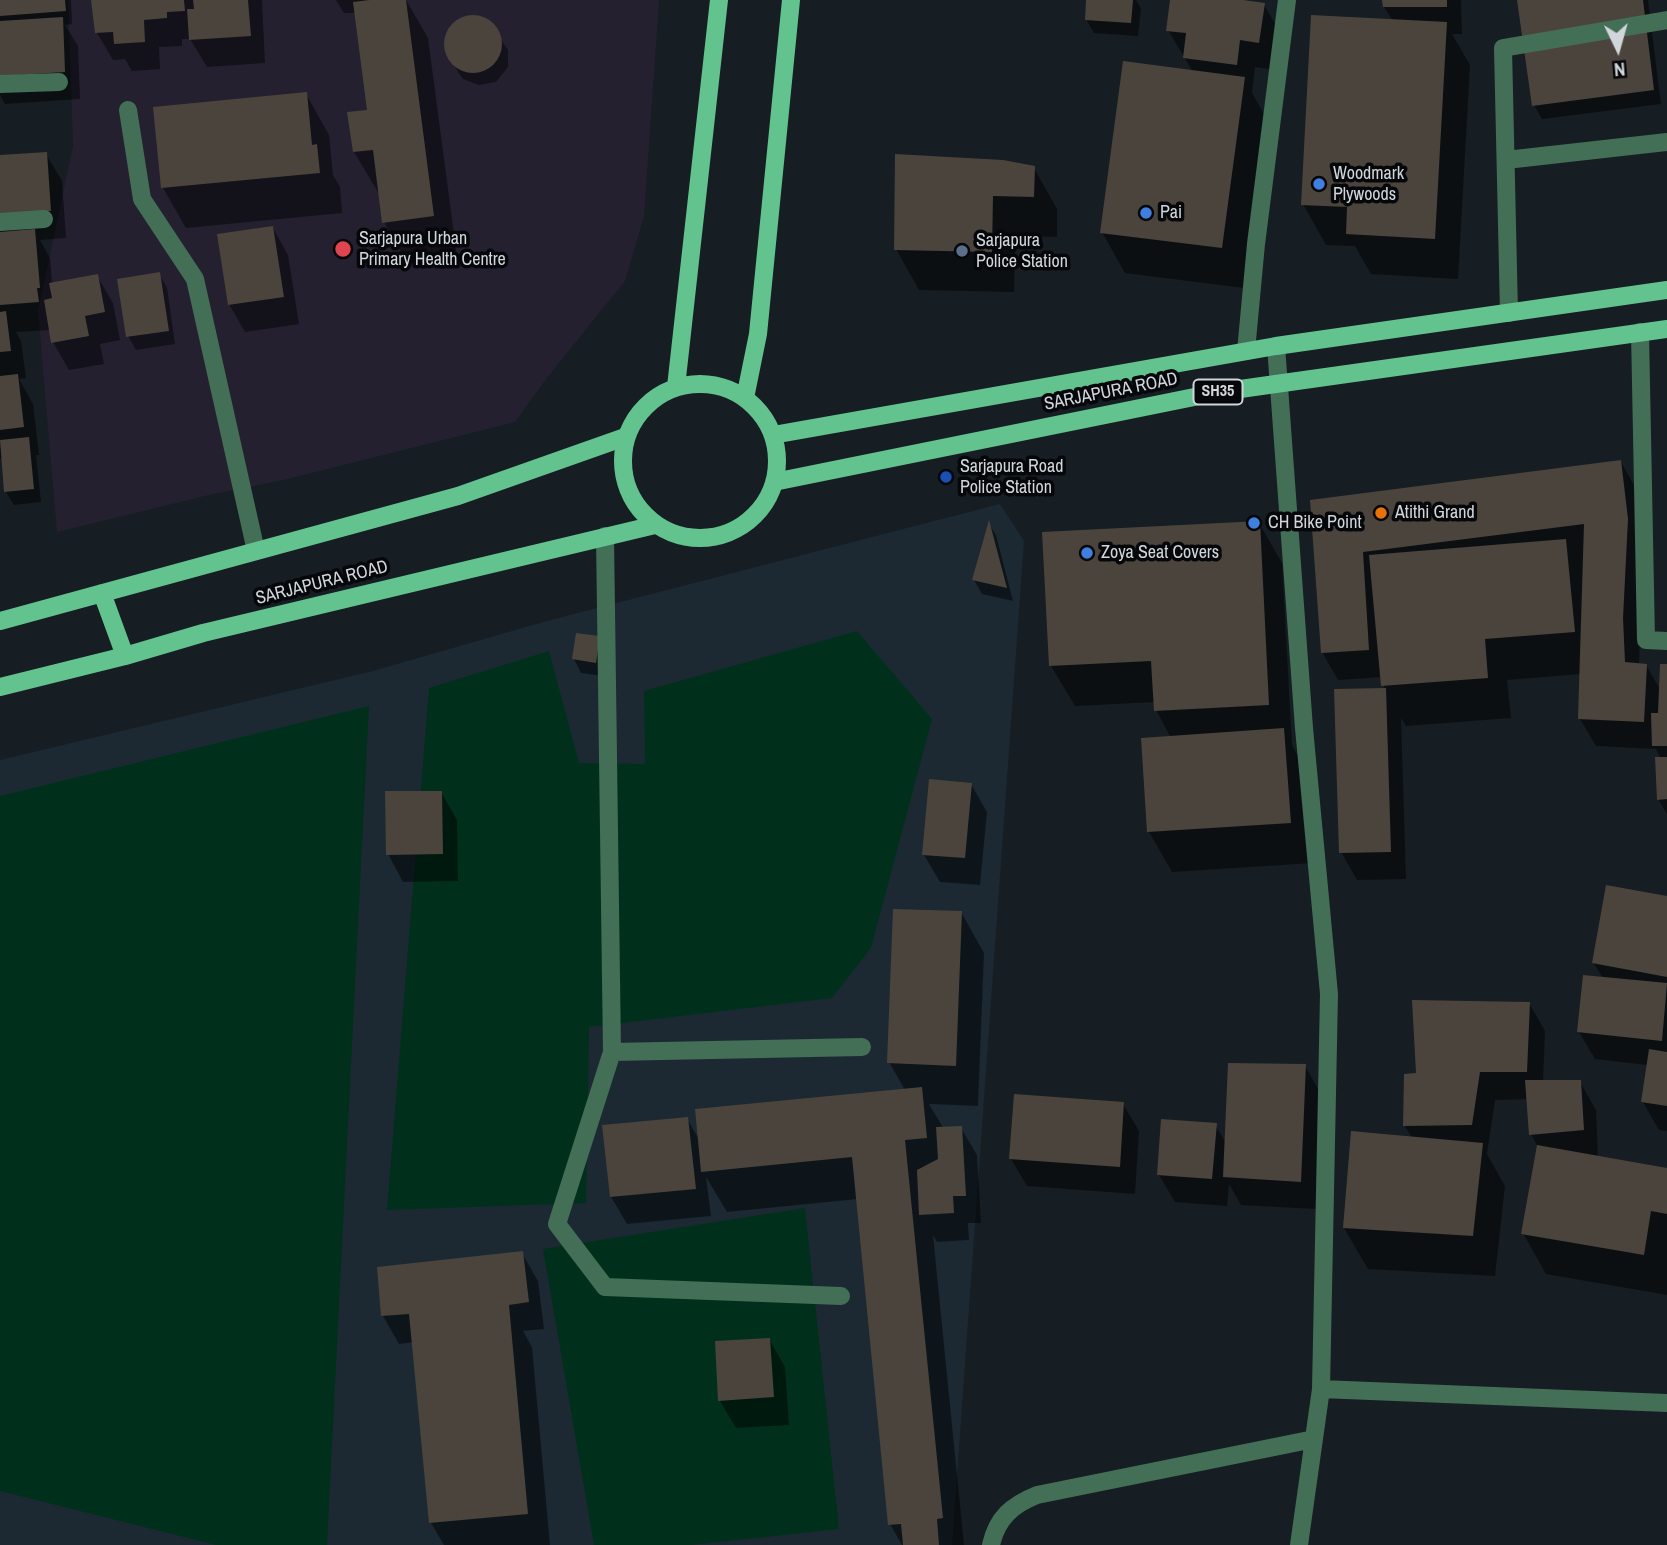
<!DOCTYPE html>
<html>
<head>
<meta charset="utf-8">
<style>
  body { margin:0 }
  #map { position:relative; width:1667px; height:1545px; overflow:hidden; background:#161d23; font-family:"Archivo Narrow",sans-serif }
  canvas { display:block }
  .north { position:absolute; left:1583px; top:14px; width:70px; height:70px; -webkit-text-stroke:5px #05070a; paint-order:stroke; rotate:175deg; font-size:19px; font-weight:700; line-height:28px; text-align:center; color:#d1d6db }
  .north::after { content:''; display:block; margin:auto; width:24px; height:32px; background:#d1d6db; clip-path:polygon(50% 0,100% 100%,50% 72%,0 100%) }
</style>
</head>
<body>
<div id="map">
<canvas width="1667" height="1545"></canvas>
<div class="north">N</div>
</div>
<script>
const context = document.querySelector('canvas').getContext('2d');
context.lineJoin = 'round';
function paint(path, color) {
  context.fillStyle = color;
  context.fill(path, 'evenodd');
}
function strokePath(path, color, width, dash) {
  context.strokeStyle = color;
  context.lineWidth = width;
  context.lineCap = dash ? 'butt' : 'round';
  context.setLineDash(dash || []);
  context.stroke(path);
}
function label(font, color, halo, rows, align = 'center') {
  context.font = font + ' "Archivo Narrow",sans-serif';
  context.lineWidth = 7;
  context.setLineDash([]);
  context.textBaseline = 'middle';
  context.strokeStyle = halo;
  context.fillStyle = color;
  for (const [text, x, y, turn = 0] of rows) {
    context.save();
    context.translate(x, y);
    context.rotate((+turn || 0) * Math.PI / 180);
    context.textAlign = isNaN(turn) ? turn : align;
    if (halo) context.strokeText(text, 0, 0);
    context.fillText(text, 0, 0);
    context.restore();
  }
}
paint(new Path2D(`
  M1000 504 1024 541 952 1545H0V760L373 671 543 622Z`), '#1c2932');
paint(new Path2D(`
  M68 0H659L644 216 625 281 546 379 515 422 279 481 213 494 57 532 38 311 73 146Z`), '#252030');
paint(new Path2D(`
  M857 631 932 719 871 948 832 998 589 1027 586 1203 387 1210 429 688 549 651 579 763 645 764 644 691Z
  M369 706 327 1545H216L0 1491V796Z
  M805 1208 839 1529 691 1545H594L543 1249Z`), '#00301c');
paint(new Path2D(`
  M0 0H71L72 24 65 25 78 46 80 99 5 104 0 95Z
  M93 0H262L265 63 207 67 190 39H182V46L159 47 160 69 132 71 125 59 113 60 97 33Z
  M336 0H367V2L406 0 428 38 457 257 407 263 384 222 380 192H378L354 152 369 112 356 13H344Z
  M1088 0H1136L1141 8 1138 36 1094 33 1086 19Z
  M1172 0H1230L1264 5 1280 32 1275 70 1255 67 1252 93 1267 119 1244 288 1125 273 1102 232 1193 72 1168 30Z
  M1384 0H1461L1462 34H1452L1470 65 1458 279 1371 274 1355 246 1326 245 1303 204 1393 21 1384 7Z
  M1519 0H1648L1661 104 1542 119 1534 105Z
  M480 17 488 21 508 50V67L496 82 479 85 463 79 458 72 450 57 446 39 449 31 462 19Z
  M306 94 329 135 333 175 340 187 342 213 186 228 163 188Z
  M46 154 62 181 66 238 40 240 50 258 52 284 97 276 113 303 120 340 100 344 104 364 69 370 53 342 51 330 16 332 21 341 26 378 19 379 33 404 39 455H36L41 502 14 505 6 492 2 459H0V157Z
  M1034 168 1057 209V237L1015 236 1014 292 919 290 896 249Z
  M273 228 288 255 299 324 245 332 229 304Z
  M159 274 167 288 175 344 136 350 128 336Z
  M1621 462 1644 503 1639 665H1646L1661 691 1667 666V814L1658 799 1661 759 1656 749 1596 746 1580 719 1581 674 1507 680 1511 718 1406 726 1401 718 1406 879 1357 880 1341 852 1385 690 1382 677 1338 680 1322 652 1316 557Z
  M1259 523 1282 563 1292 745 1306 771 1313 863 1172 872 1149 832 1171 738 1156 710 1155 702 1075 706 1051 666Z
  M989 524 996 535 1013 601 982 594 974 580Z
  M599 638 603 676 581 673 574 659Z
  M971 784 987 812 980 885 940 882 924 855Z
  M441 792 457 820 458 881 403 882 388 854Z
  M1667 898V1131L1659 1130 1643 1102 1648 1065 1595 1059 1579 1032 1603 978 1593 962Z
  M961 912 984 953 978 1106 929 1104 944 1129 961 1128 977 1155 981 1223H968L969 1240 937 1242 933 1235 964 1545H902L890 1524 858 1199 727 1212 706 1177 711 1216 627 1224 611 1197 687 1119 700 1141 905 1090 889 1062Z
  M1529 1003 1545 1031 1543 1082H1580L1596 1110 1598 1158 1667 1170V1295L1546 1274 1523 1233 1538 1147 1531 1134 1528 1099 1495 1100 1487 1154 1505 1186 1495 1276 1368 1269 1344 1228 1412 1138 1405 1126 1418 1075Z
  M1305 1066 1321 1094 1316 1209 1241 1205 1229 1184 1227 1206 1175 1202 1159 1175 1215 1125 1226 1143Z
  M1123 1104 1139 1131 1135 1194 1027 1186 1011 1159Z
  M522 1253 538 1281 544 1329 523 1331 532 1347 550 1545H444L431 1523 414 1342 399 1344 383 1316 379 1269Z
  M769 1339 785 1367 789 1425 736 1428 720 1401Z`), '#0007');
paint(new Path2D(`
  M0 0H65L66 11 0 16Z
  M91 0H184L185 11 167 12V18L144 20 145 42 114 44 113 32 95 33Z
  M193 0H248L251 36 189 40 187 9H194Z
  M370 0H406L434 216 382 223 373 150 353 152 347 112 367 110 353 2Z
  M1086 0H1133L1131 23 1085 20Z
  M1170 0H1243L1265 3 1259 43 1240 40 1237 65 1183 58 1186 33 1166 31Z
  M1382 0H1447V7H1383Z
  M1517 0H1643L1654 90 1532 106Z
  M1311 15 1447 22 1435 239 1346 234 1347 207 1301 205Z
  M444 44a29 29 0 1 1 58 0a29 29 0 1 1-58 0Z
  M63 17 65 72 0 76V21Z
  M1123 61 1245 77 1222 248 1100 233Z
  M307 92 312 145 317 144 320 173 161 188 153 107Z
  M47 152 51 211 0 214V155Z
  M895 154 1003 160 1035 166 1034 197 993 196 992 252 894 250Z
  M273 226 284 297 228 305 217 234Z
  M35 229 40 288H37L39 302 0 305V232Z
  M160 272 169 331 126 337 117 279Z
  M98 274 105 312 85 316 89 336 51 343 44 300 52 298 49 283Z
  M6 311 11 351 0 352V312Z
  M18 374 24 427 0 430V376Z
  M29 437 34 489 4 492 0 440Z
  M1621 460 1628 519 1623 618 1625 662 1647 664 1644 722 1578 719 1584 524 1363 552 1369 650 1321 653 1310 500Z
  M989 520 1007 588 972 580Z
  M1260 521 1269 705 1154 711 1151 661 1049 666 1042 532Z
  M1566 539 1575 632 1485 639 1488 678 1381 686 1369 555Z
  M576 633 600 636 596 663 572 659Z
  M1660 664H1667V746H1652L1651 713H1658Z
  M1386 688 1391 852 1339 853 1334 689Z
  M1284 728 1291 823 1147 832 1141 738Z
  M1655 757H1667V799L1657 800Z
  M929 779 972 783 965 858 922 855Z
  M385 791H442L443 854 386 855Z
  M1606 885 1667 896V977L1592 963Z
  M893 909 962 911 956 1066 887 1063Z
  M1583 975 1667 983 1662 1041 1577 1032Z
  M1412 1000 1530 1002 1527 1072H1480L1472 1125 1403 1126 1404 1074 1416 1073Z
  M1649 1049 1667 1052V1106L1641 1102Z
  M1228 1063 1306 1064 1301 1182 1223 1177Z
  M1525 1080H1581L1584 1130 1529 1135Z
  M922 1087 927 1138 905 1140 943 1518 937 1519 939 1545H903L901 1524 888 1525 852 1157 701 1172 695 1109Z
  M1014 1094 1124 1102 1120 1167 1009 1159Z
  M688 1117 696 1189 610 1197 602 1125Z
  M1161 1119 1217 1123 1212 1179 1157 1175Z
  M962 1126 966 1196H953L954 1213 919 1215 917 1170 938 1159 936 1127Z
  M1351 1131 1483 1143 1473 1236 1343 1228Z
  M1537 1145 1667 1168V1214L1651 1211 1644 1255 1521 1234Z
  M523 1251 529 1302 509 1305 528 1514 429 1523 409 1314 381 1316 377 1267Z
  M770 1338 774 1397 718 1401 715 1341Z`), '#4b443c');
strokePath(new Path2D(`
  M0 84 59 82
  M128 110 142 199 195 279 256 551
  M1506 160 1667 142
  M0 222 44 219
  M1509 313 1503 48 1667 20
  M1640 332 1646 640 1667 641
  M1276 346 1304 728 1329 994 1321 1389 1299 1545
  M1246 351 1256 244 1287 0
  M605 536 612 1052 557 1224 605 1287 841 1296
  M612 1052 862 1047
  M1321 1389 1667 1403
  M991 1545C997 1518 1012 1505 1037 1495L1314 1439`), '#436f56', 18);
strokePath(new Path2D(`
  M623 461a77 77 0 1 1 154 0a77 77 0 1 1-154 0Z
  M676 387 719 0
  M745 398 758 334 791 0
  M773 435 1276 346 1667 290
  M774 482 1219 392 1667 329
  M102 593 125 656
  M0 621 458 496 625 437
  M0 687 125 656 203 633 655 525`), '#63c38f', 18);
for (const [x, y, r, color] of [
  [1319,184,7,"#3f7fe0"],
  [1146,213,7,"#3f7fe0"],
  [343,249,9,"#e0444e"],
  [962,251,7,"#5c6f8a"],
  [946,477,7,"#1a4fb4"],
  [1381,513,7,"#e8710a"],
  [1254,523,7,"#3f7fe0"],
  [1087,553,7,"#3f7fe0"]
]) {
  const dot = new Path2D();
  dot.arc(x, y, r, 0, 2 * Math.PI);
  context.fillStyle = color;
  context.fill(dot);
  strokePath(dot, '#05070a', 2.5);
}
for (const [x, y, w] of [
  [1218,392,49]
]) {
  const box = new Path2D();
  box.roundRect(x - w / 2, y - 12.5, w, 25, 5);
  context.fillStyle = '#05070a';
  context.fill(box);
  strokePath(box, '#d1d6db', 2);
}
label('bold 16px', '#d1d6db', null, [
  ["SH35",1218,392]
]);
label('18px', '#d1d6db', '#05070a', [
  ["Woodmark",1333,174],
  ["Plywoods",1333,195],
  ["Pai",1160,213],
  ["Sarjapura Urban",359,239],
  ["Primary Health Centre",359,260],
  ["Sarjapura",976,241],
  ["Police Station",976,262],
  ["Sarjapura Road",960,467],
  ["Police Station",960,488],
  ["Atithi Grand",1395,513],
  ["CH Bike Point",1268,523],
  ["Zoya Seat Covers",1101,553]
], 'left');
label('18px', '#d1d6db', '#05070a', [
  ["SARJAPURA ROAD",1111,392,-11],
  ["SARJAPURA ROAD",322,583,-14]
]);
</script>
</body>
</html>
